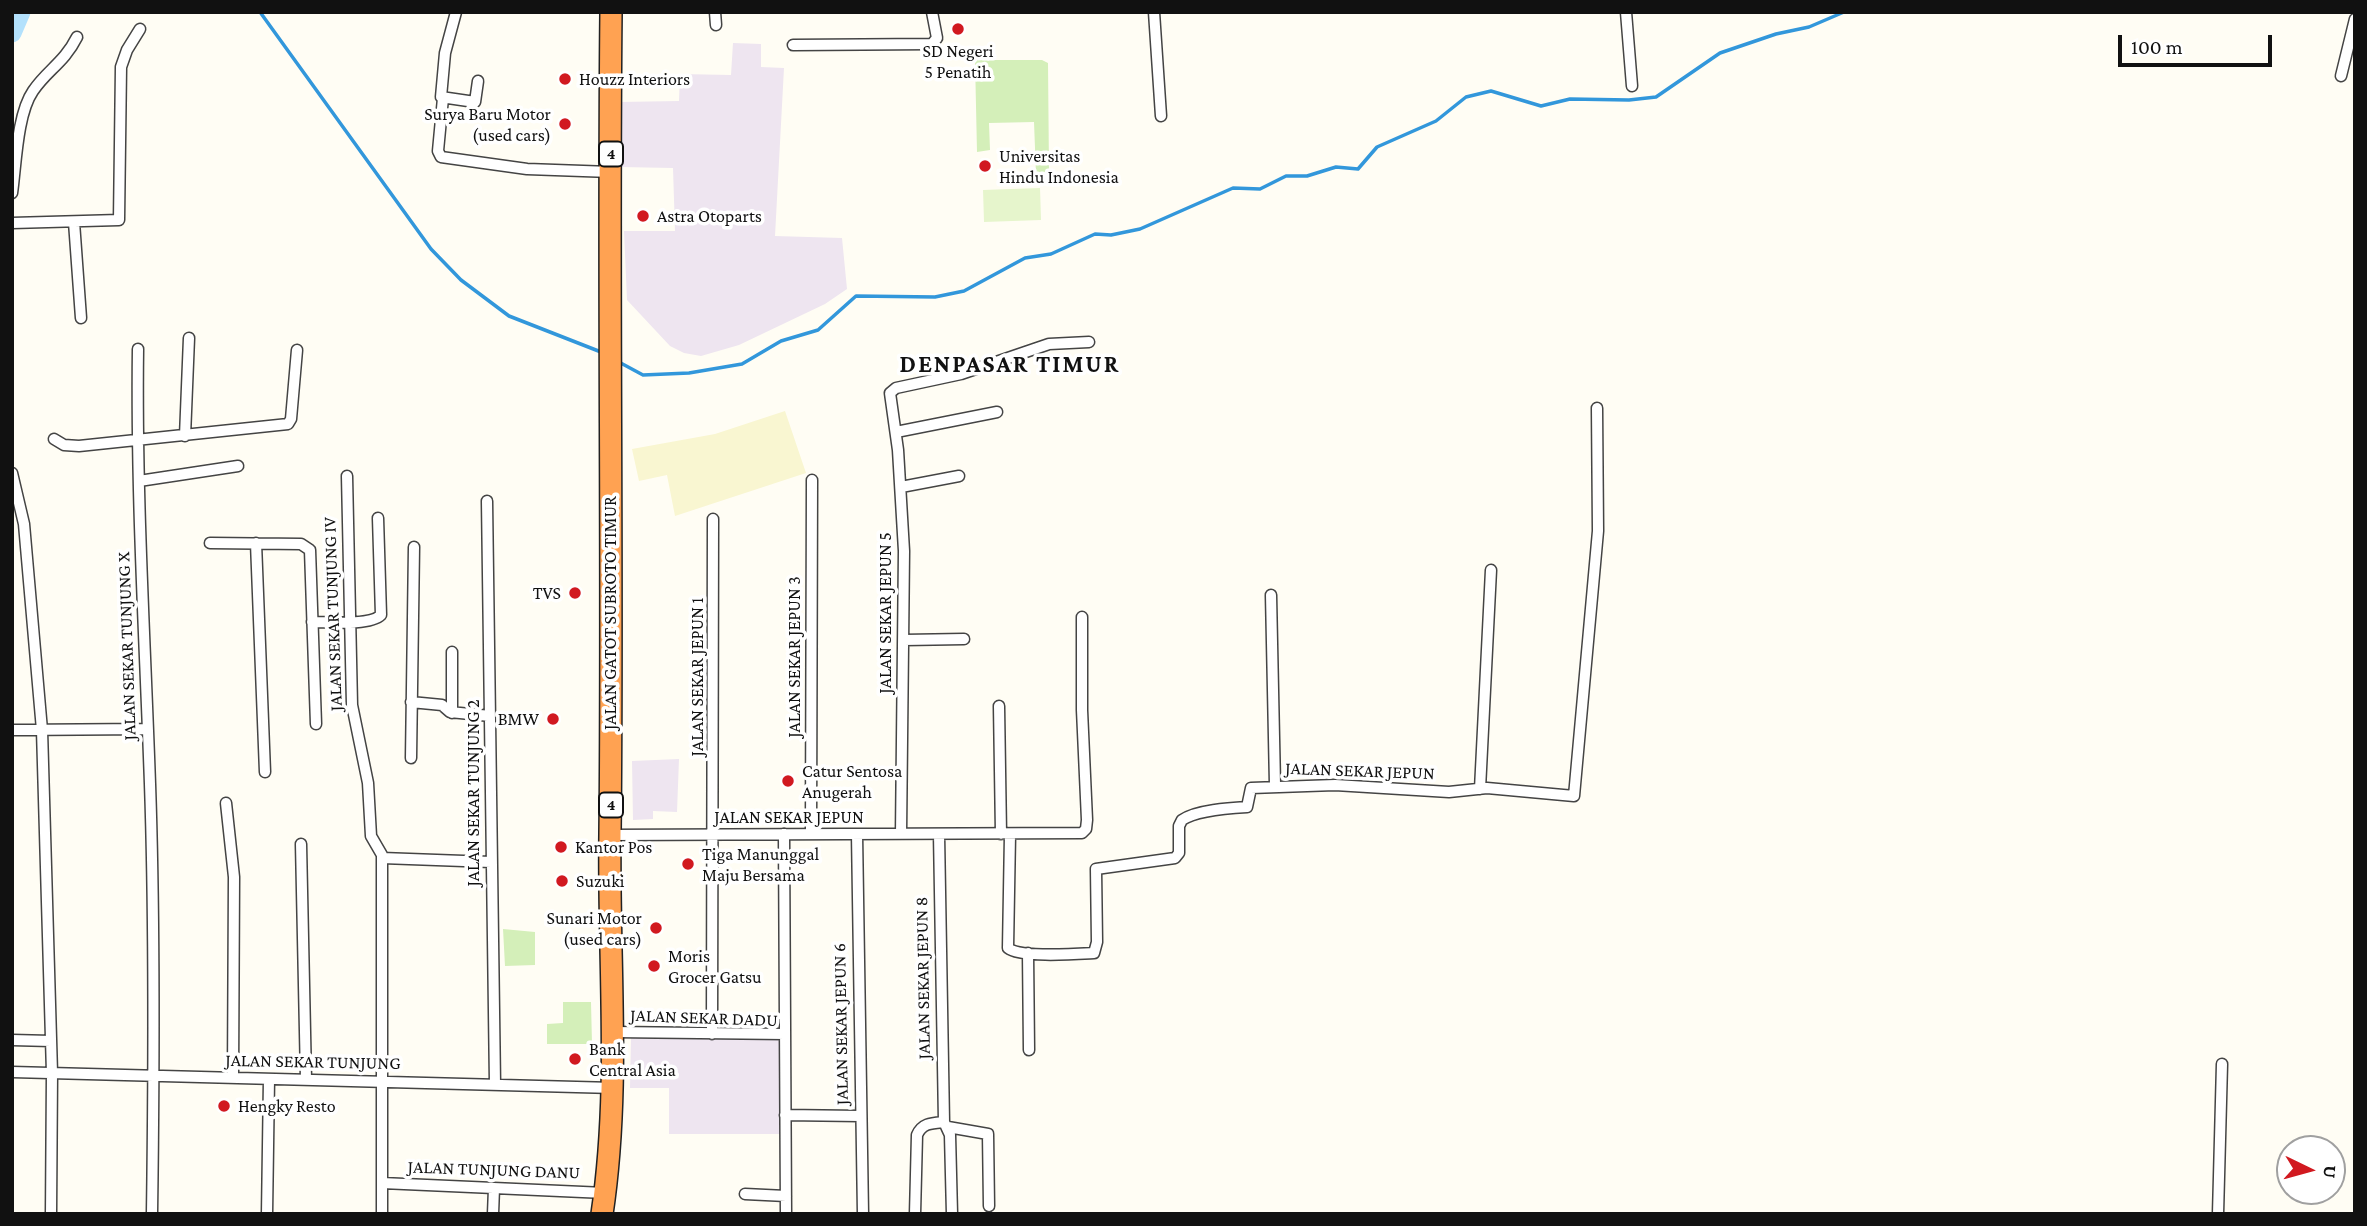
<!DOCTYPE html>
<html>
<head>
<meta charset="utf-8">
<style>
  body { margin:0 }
  #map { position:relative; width:2367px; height:1226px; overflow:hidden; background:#fffdf4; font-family:"Crimson Pro",serif }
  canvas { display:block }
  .frame { position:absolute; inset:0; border:14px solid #111; pointer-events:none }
  .north { position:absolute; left:2276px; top:1135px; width:70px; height:70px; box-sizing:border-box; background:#fff; border:2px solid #a0a0a0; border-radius:50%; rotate:95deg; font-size:19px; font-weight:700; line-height:28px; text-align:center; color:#111 }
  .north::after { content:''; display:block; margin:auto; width:24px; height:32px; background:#d11920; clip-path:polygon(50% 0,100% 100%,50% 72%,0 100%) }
  .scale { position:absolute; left:2118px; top:35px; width:154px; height:32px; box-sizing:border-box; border:4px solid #111; border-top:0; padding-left:9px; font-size:21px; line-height:24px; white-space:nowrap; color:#111; -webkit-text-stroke:5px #fff; paint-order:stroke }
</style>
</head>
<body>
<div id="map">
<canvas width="2367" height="1226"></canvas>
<div class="frame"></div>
<div class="north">U</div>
<div class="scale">100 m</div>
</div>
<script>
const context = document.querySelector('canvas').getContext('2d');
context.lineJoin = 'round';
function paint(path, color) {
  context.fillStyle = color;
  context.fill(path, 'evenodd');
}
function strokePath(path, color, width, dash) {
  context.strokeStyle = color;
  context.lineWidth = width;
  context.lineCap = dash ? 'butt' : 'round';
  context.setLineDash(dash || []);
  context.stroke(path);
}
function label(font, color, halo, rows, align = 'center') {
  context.font = font + ' "Crimson Pro",serif';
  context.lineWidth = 7;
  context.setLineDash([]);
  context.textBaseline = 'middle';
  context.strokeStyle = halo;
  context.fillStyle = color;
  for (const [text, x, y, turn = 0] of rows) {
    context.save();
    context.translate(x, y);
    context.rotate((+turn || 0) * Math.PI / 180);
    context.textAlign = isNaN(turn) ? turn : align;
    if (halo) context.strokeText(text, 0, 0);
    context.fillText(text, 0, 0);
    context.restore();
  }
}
paint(new Path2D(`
  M733 43 761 44V67L784 68 775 236 842 238 847 289 825 304 739 345 701 356 684 353 670 346 627 300 624 231H675L673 168 620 167 619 102 679 101 680 74 731 75Z
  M679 759 677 812 653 811V819L633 820 632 761Z
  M631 1036 780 1038 783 1134H669V1088H630Z`), '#eee5f0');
paint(new Path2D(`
  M785 411 806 473 675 516 667 475 639 481 632 449 715 434Z`), '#f9f6d1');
paint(new Path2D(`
  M975 60H1042L1048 63 1049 172 1036 174 1034 122 989 123 990 150 977 152Z
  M503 929 535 932V965L505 966Z
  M563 1002H591L592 1044H547V1024L563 1023Z`), '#d4efb9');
paint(new Path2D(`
  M1040 188 1041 220 984 222 983 190Z`), '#e6f5cc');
strokePath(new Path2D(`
  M260 12 431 249 461 280 509 316 601 352
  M617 361 643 375 689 373 742 364 781 341 818 330 856 296 935 297 964 291 1025 258 1051 254 1095 234 1111 235 1140 229 1233 188 1260 189 1286 176H1307L1336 167 1358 169 1377 147 1436 121 1466 97 1491 91 1541 106 1570 99 1629 100 1656 97 1720 53 1776 34 1809 27 1844 12`), '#3297db', 3.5);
strokePath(new Path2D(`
  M12 33 21 12`), '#b3e1fc', 19);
const street = new Path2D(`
  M456 12 445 53 441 97 475 102 478 81
  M715 12 716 25
  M1154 12 1161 116
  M1626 12 1632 86
  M793 45 932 44 937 38 932 12
  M2341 76 2355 19
  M443 98 438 151 441 157 527 169 611 172
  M12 193C16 165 17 114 33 91 47 70 64 63 77 37
  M74 222 81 318
  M12 223 119 220 121 67 127 50 140 29
  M138 349C136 494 145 639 150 784 155 927 154 1071 152 1214
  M896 432 997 412
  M185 436 189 338
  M54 439 64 445 79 446 288 424 291 419 297 350
  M12 473 24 524 42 730 52 1073 51 1214
  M347 476 352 705 368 783 371 836 382 855V1214
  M139 481 238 466
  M901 487 959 476
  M487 501 495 1084
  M210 543 301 544 310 550 316 724
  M256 543 265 772
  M1271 595 1275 785
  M312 622C328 622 370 626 381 615L378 518
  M904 640 964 639
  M411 702 442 705 450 712 490 716
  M999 706 1001 834
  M452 713V652
  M12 730 147 729
  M411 758 414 547
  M1480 789 1491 570
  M226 803 234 877 233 1078
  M784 834 786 1214
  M811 834 812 480
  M857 834 863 1214
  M901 834 904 551 898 450 890 393 896 388 961 374 1049 344 1089 342
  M939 834 944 1122 950 1135 952 1214
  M610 835 1082 833 1086 829 1087 820 1082 710V617
  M1010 835 1008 948C1020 958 1076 954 1094 953L1097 942 1096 869 1175 858 1179 853V826L1182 820C1196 810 1230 808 1247 807L1251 788 1335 785 1449 792 1487 788 1574 796 1598 531 1597 408
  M301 844 306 1079
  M382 858 491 862
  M1028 953 1029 1050
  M614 1032 785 1034
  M712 1034 713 519
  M12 1040 51 1041
  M12 1072 614 1088
  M785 1115 860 1116
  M948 1127 988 1134 989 1206
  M382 1183 605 1193
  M745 1194 786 1196
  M267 1214 269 1079
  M493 1214 494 1188
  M915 1214 917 1135C922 1123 932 1123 944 1122
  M2218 1214 2222 1064`);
const highway = new Path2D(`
  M602 1214C621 1087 608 961 610 834 613 560 608 286 611 12`);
strokePath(street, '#444', 13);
strokePath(highway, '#222', 24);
strokePath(street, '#fff', 10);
strokePath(highway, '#ffa252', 21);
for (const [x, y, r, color] of [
  [958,29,7,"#d11920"],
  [565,79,7,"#d11920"],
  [565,124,7,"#d11920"],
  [985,166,7,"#d11920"],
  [643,216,7,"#d11920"],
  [575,593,7,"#d11920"],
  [553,719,7,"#d11920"],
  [788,781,7,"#d11920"],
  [561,847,7,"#d11920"],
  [688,864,7,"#d11920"],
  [562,881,7,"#d11920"],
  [656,928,7,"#d11920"],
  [654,966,7,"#d11920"],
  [575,1059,7,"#d11920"],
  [224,1106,7,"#d11920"]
]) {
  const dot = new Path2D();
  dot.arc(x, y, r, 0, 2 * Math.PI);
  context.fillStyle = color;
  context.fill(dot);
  strokePath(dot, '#fff', 2.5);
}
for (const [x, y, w] of [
  [611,154,24],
  [611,805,24]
]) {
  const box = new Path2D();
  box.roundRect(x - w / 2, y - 12.5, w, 25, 5);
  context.fillStyle = '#fff';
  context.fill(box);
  strokePath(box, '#111', 2);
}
label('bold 16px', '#111', null, [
  ["4",611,154],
  ["4",611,805]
]);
label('18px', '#111', '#fff', [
  ["SD Negeri",958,51,"center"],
  ["5 Penatih",958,72,"center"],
  ["Houzz Interiors",579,79],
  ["Surya Baru Motor",551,114,"right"],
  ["(used cars)",551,135,"right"],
  ["Universitas",999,156],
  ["Hindu Indonesia",999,177],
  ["Astra Otoparts",657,216],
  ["TVS",561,593,"right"],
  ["BMW",539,719,"right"],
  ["Catur Sentosa",802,771],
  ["Anugerah",802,792],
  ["Kantor Pos",575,847],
  ["Tiga Manunggal",702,854],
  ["Maju Bersama",702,875],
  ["Suzuki",576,881],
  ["Sunari Motor",642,918,"right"],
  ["(used cars)",642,939,"right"],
  ["Moris",668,956],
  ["Grocer Gatsu",668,977],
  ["Bank",589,1049],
  ["Central Asia",589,1070],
  ["Hengky Resto",238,1106]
], 'left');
label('18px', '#111', '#fff', [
  ["JALAN GATOT SUBROTO TIMUR",610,613,-90],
  ["JALAN SEKAR JEPUN 5",885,613,-90],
  ["JALAN SEKAR TUNJUNG IV",333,614,-92],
  ["JALAN SEKAR TUNJUNG X",127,646,-92],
  ["JALAN SEKAR JEPUN 3",794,657,-90],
  ["JALAN SEKAR JEPUN 1",697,677,-90],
  ["JALAN SEKAR JEPUN",1360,771,2],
  ["JALAN SEKAR TUNJUNG 2",473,793,-90],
  ["JALAN SEKAR JEPUN",789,817],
  ["JALAN SEKAR JEPUN 8",923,978,-91],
  ["JALAN SEKAR DADU",704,1018,2],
  ["JALAN SEKAR JEPUN 6",841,1024,-91],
  ["JALAN SEKAR TUNJUNG",313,1062,1],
  ["JALAN TUNJUNG DANU",494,1170,2]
]);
context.letterSpacing = '2px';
label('bold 24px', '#111', '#fff', [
  ["DENPASAR TIMUR",1010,365]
]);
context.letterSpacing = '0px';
</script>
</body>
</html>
